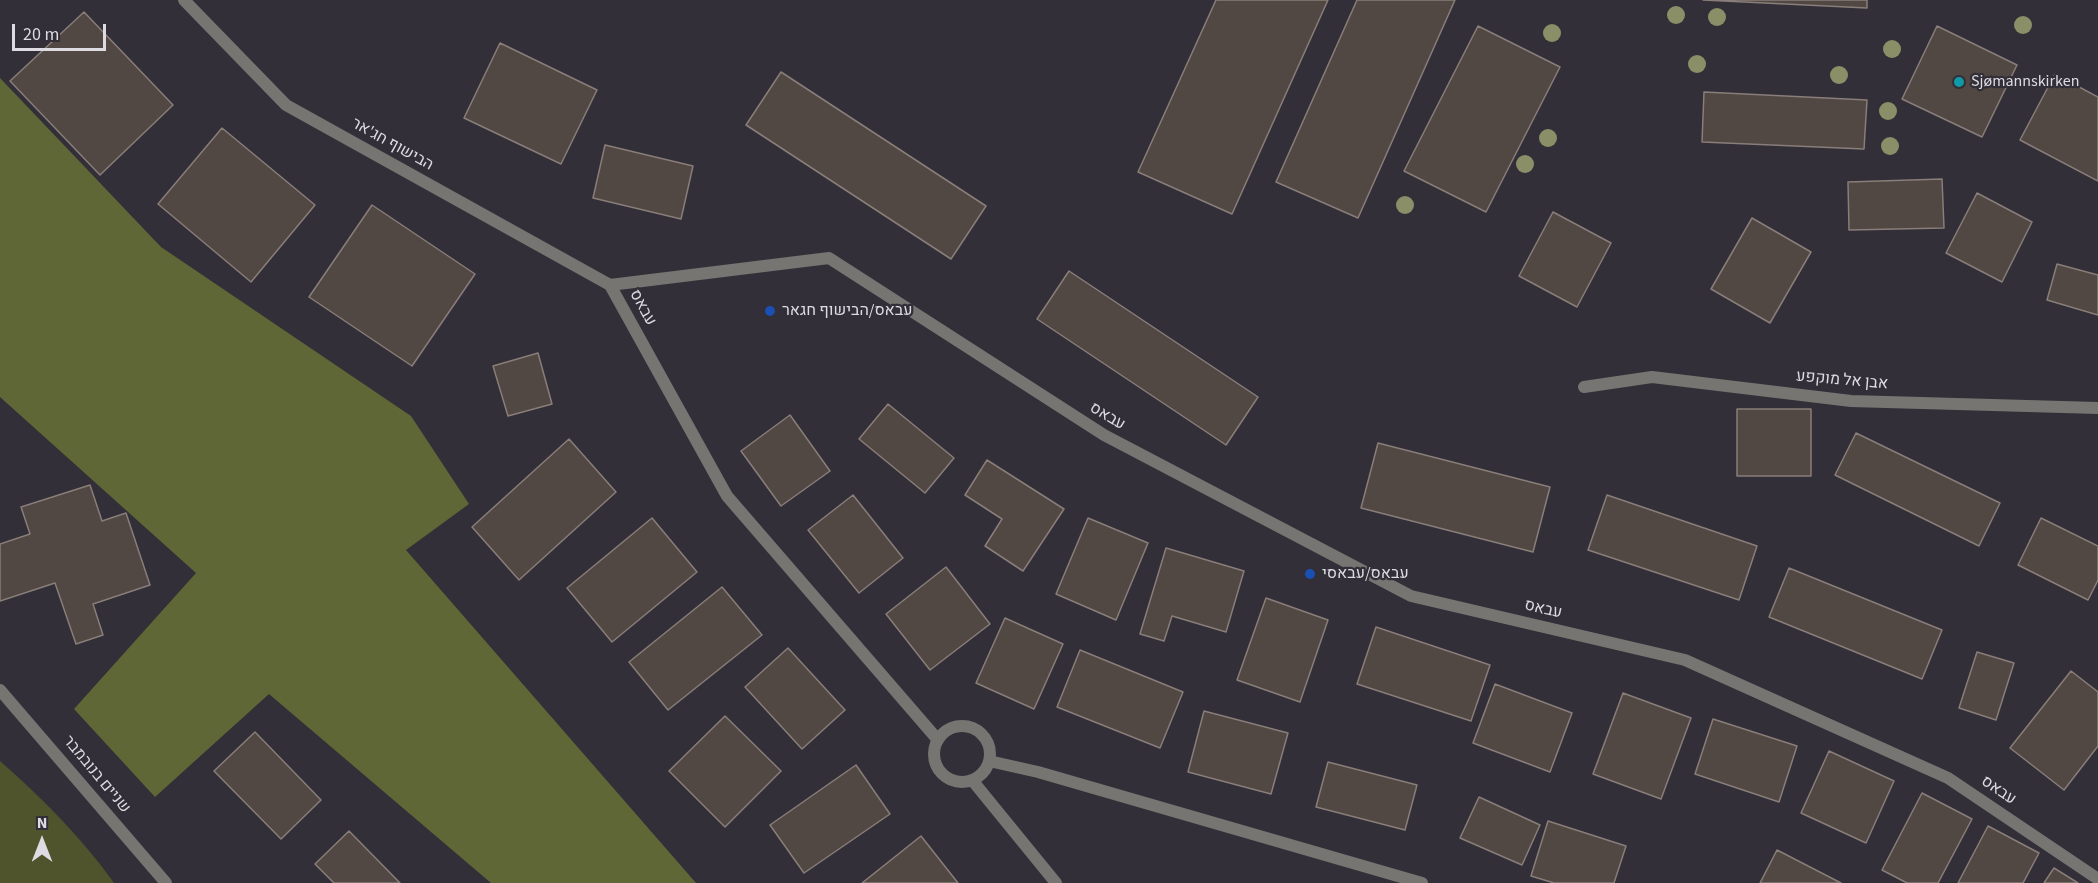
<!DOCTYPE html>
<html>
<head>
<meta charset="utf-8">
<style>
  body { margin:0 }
  #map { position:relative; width:2098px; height:883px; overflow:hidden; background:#322f38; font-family:"Source Sans 3",sans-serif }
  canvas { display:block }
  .north { position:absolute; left:12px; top:811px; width:60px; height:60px; -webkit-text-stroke:4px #322f38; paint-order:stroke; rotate:0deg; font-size:16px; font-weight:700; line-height:24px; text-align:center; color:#dedce2 }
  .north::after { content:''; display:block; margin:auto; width:21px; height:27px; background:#dedce2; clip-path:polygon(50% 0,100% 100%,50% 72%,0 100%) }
  .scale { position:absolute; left:12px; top:24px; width:94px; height:27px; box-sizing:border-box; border:3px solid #dedce2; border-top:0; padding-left:8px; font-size:18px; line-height:21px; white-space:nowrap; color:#dedce2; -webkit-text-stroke:4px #322f38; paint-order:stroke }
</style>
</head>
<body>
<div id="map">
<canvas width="2098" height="883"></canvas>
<div class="north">N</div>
<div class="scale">20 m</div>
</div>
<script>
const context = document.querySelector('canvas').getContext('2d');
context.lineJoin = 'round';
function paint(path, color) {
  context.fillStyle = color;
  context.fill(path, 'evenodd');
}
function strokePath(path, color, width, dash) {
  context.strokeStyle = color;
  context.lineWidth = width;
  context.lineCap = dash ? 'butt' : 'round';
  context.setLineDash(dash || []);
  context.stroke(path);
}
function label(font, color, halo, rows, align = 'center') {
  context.font = font + ' "Source Sans 3",Heebo,sans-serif';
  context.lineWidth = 4.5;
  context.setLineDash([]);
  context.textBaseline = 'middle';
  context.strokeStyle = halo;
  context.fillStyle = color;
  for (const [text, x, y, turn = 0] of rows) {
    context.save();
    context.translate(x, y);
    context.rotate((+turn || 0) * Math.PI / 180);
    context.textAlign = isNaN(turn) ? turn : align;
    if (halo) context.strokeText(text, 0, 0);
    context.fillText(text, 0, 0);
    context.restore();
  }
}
paint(new Path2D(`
  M0 761C42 798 82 838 114 883H0Z`), '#4f542c');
paint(new Path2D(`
  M0 78 161 247 411 416 469 504 406 550 696 883H491L269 694 155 797 74 709 196 573 0 397Z`), '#606736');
const building = new Path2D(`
  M1216 0H1328L1232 214 1138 172Z
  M1357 0H1455L1358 218 1276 182Z
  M1703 0H1867V8Z
  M84 12 173 105 100 175 10 81Z
  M1478 26 1560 67 1486 212 1404 171Z
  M1937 26 2017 65 1982 137 1902 99Z
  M500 43 597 90 561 164 464 118Z
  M781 72 986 206 951 259 746 125Z
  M2055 74 2098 97V181L2020 140Z
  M1704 92 1867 100 1864 149 1702 142Z
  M222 128 315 205 251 282 158 204Z
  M605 145 693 166 681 219 593 198Z
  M1942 179 1944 228 1849 230 1848 182Z
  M1977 193 2032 222 2002 282 1946 253Z
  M372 205 475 274 412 366 309 297Z
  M1553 212 1611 243 1577 307 1519 276Z
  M1752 218 1811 252 1770 323 1711 289Z
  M2057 264 2098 275V315L2047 300Z
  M1069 271 1258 397 1226 445 1037 319Z
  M538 353 552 404 508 416 493 366Z
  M888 404 954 458 925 493 859 439Z
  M1737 409H1811V476H1737Z
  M790 415 830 471 781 506 741 451Z
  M1856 433 2000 503 1979 546 1835 475Z
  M569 439 616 492 519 580 472 527Z
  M1378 443 1550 487 1533 552 1361 508Z
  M987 460 1064 509 1023 571 985 546 1002 519 965 495Z
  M90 485 102 521 126 513 150 585 93 604 103 635 76 644 55 583 0 601V544L30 534 21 507Z
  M853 495 903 558 859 593 808 530Z
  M1607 495 1757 546 1739 600 1588 550Z
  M652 518 697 572 612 642 567 588Z
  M1088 518 1148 543 1116 620 1056 594Z
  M2041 518 2098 546V580L2088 600 2018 565Z
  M1166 548 1244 571 1226 632 1172 616 1164 641 1140 634Z
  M946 567 990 624 930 670 886 614Z
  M1789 568 1942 630 1922 679 1769 617Z
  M722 587 762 635 668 710 629 662Z
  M1266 598 1328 620 1300 702 1237 680Z
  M1005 618 1063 644 1034 709 976 683Z
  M1376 627 1490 665 1471 721 1357 684Z
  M788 648 845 710 802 749 745 687Z
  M1080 650 1183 692 1160 748 1057 707Z
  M1977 652 2014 663 1996 720 1959 708Z
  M2071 671 2098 692V746L2064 790 2010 748Z
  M1495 684 1572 713 1550 772 1473 743Z
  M1623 693 1691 718 1661 799 1593 774Z
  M1204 711 1288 733 1271 794 1188 772Z
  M725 716 781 771 725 827 669 771Z
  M1713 719 1797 746 1779 802 1695 774Z
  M255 732 321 800 281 839 214 771Z
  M1829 751 1894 781 1866 843 1801 813Z
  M1328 762 1417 785 1405 830 1316 807Z
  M856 765 890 814 804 873 770 825Z
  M1922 793 1972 819 1938 883H1907L1882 870Z
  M1479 797 1540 825 1522 865 1460 838Z
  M1548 821 1626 846 1614 883H1554L1531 876Z
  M1988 826 2039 853 2023 883H1958Z
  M349 831 400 883H334L315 864Z
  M921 836 958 883H862Z
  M1777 850 1841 883H1760Z
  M2054 868 2078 883H2044Z`);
paint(building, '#514743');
strokePath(building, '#897e79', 1.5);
strokePath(new Path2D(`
  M184 0 286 105 610 285
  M610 285 829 258 1104 435 1411 596 1685 660 1948 778 2098 879
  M610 285 727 496 938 740
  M1584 387 1652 377 1851 401 2098 408
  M0 690 166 883
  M934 754a28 28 0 1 1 56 0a28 28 0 1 1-56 0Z
  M989 761 1038 772 1422 883
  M972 780 1056 883`), '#777571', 12);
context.fillStyle = '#8b8f68';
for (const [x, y] of [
  [1676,15],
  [1717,17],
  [2023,25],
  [1552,33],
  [1892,49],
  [1697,64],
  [1839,75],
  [1888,111],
  [1548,138],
  [1890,146],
  [1525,164],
  [1405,205]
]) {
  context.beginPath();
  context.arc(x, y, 9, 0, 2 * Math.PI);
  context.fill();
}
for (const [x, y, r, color] of [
  [1959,82,6,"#0f9aa8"],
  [770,311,6,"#1a4fb4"],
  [1310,574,6,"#1a4fb4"]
]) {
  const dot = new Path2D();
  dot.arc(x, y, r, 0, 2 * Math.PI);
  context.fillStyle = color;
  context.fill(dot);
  strokePath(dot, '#322f38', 2);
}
label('16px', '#dedce2', '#322f38', [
  ["Sjømannskirken",1971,82],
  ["עבאס/הבישוף חגאר",782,311],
  ["עבאס/עבאסי",1322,574]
], 'left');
label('16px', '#dedce2', '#322f38', [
  ["הבישוף חג'אר",392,145,29],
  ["עבאס",642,308,61],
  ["אבן אל מוקפע",1842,381,5],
  ["עבאס",1107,417,31],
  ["עבאס",1543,610,13],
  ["שניים בנובמבר",96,775,50],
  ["עבאס",1998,791,34]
]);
</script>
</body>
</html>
